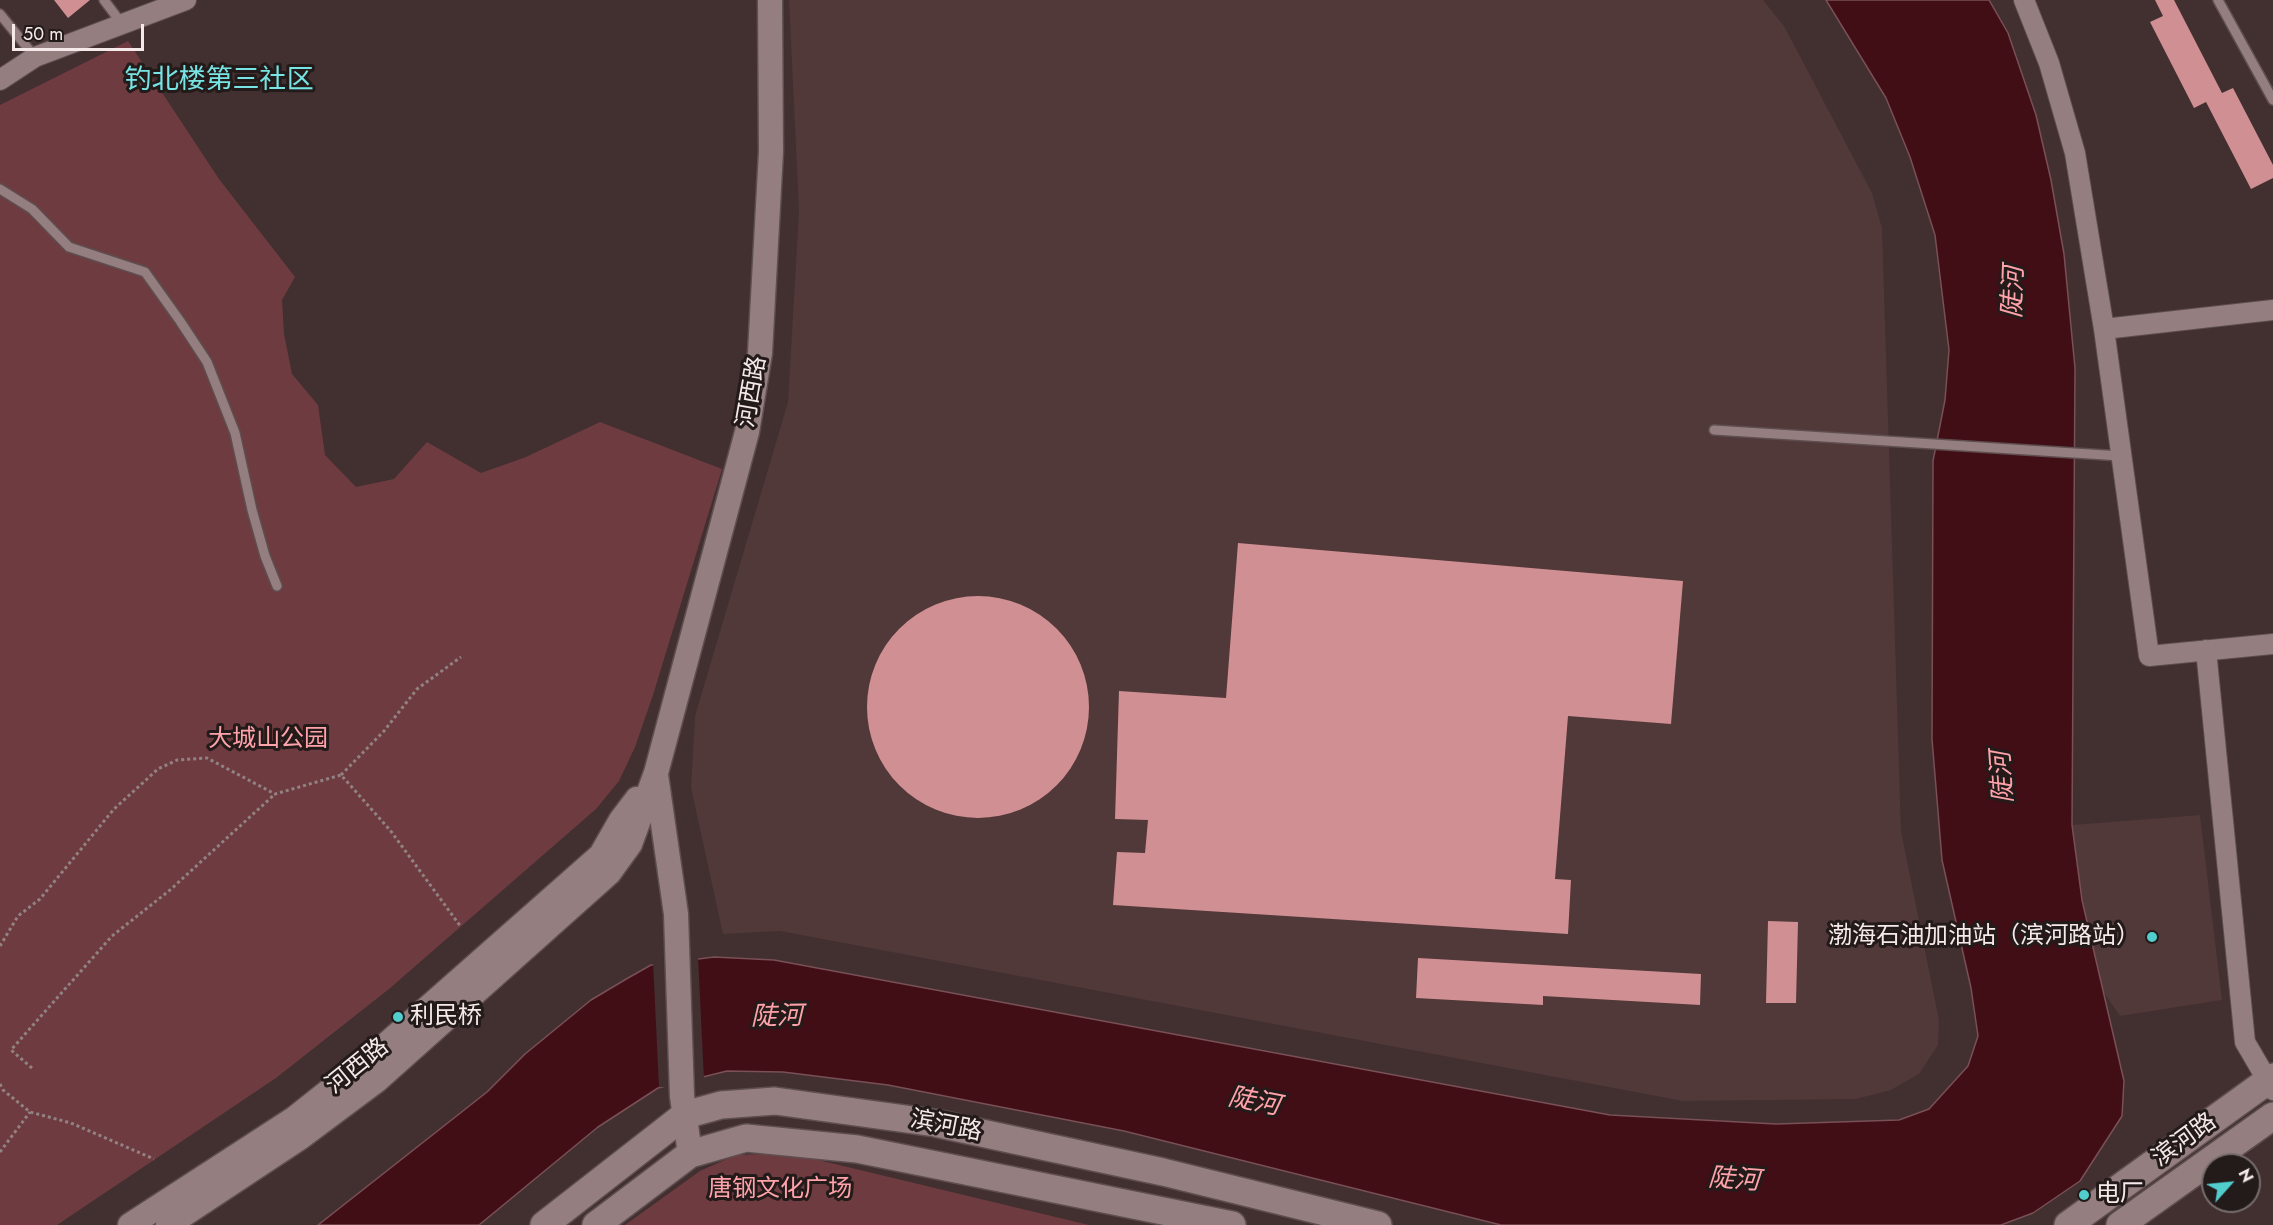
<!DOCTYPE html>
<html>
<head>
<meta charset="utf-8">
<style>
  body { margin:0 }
  #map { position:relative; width:2273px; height:1225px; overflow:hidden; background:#422f30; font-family:Jost,sans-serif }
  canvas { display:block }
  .north { position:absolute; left:2201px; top:1153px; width:60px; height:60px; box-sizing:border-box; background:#231a1a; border:2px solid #776d6d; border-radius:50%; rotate:63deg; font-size:16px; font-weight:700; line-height:24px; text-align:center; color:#f6e9ea }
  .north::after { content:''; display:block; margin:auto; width:21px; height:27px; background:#52cdcd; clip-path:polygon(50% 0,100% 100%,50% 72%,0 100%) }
  .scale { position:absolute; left:12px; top:24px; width:132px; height:27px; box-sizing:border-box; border:3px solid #f6e9ea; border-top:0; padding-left:8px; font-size:18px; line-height:21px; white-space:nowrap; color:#f6e9ea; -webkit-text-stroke:4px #231a1a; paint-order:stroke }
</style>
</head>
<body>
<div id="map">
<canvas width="2273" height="1225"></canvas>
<div class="north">N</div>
<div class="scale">50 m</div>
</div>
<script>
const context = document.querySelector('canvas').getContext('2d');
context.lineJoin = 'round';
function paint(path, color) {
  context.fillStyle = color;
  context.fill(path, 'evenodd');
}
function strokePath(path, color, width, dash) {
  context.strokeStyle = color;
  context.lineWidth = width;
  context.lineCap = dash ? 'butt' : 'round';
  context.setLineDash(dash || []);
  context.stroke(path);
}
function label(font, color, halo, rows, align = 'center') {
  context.font = font + ' Jost,"Noto Sans SC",sans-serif';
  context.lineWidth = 6;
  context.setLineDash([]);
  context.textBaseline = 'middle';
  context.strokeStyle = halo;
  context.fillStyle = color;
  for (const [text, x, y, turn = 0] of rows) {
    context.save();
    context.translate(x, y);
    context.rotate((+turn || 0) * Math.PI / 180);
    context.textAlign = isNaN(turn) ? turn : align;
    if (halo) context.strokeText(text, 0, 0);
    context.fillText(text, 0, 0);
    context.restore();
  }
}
paint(new Path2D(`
  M789 0H1763L1784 26 1872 193 1882 228 1901 831 1939 1020 1938 1045 1919 1074 1891 1090 1856 1099 1683 1101 780 931 723 934 691 788 695 716 788 402 799 211Z
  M2200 815 2222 1000 2120 1016 2103 991 2082 900 2072 825Z`), '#513839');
paint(new Path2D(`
  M128 41 219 179 295 277 282 300 284 334 292 374 318 405 325 455 356 487 394 479 427 442 481 473 526 457 600 422 722 469 653 695 635 747 619 781 596 809 389 989 276 1078 57 1225H0V105Z
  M789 1153 1089 1225H625L700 1171 736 1155Z`), '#6e3c40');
const water = new Path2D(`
  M1826 0H1989L2008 33 2036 115 2051 180 2064 254 2075 368 2072 825 2082 900 2124 1081 2122 1116 2080 1181 2033 1213 2001 1225H1501L1124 1131 888 1085 783 1072 727 1071 658 1088 598 1127 479 1225H318L487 1092 525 1054 591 1000 628 978 651 965 714 957 774 960 1610 1115 1776 1124 1899 1120 1929 1109 1968 1066 1978 1036 1971 988 1942 860 1932 739 1933 461 1945 400 1949 350 1935 235 1910 157 1886 98Z`);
paint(water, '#420e16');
strokePath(water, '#785056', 1.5);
paint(new Path2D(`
  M698 956 704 1080 676 1087H659L653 962Z`), '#422f30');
paint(new Path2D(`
  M54 0H90L68 18Z
  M2155 0H2174L2222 93 2233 88 2273 165V178L2251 189 2206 102 2194 108 2150 22 2163 16Z
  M1238 543 1683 581 1671 724 1568 716 1555 879 1571 880 1568 934 1113 905 1117 852 1145 853 1148 820 1115 819 1119 691 1226 698Z
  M867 707a111 111 0 1 1 222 0a111 111 0 1 1-222 0Z
  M1768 921 1798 922 1796 1003H1766Z
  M1418 958 1701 974 1700 1005 1543 996V1005L1416 998Z`), '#d08f92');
const service = new Path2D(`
  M104 0 122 24
  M2218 0 2273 100
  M0 14 35 57
  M0 189 32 209 69 247 145 272 180 321 207 362 235 433 252 510 265 556 277 586
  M1714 430 2121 456`);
const minor = new Path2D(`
  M2024 0 2049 63 2075 153 2104 329 2149 656 2273 644
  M0 80 35 57 186 0
  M2104 329 2273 310
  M2206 650 2245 1042 2273 1090`);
const tertiary = new Path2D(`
  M656 775 676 914 682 1096 690 1154
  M130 1225 295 1118 372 1057 601 855 621 820 637 799
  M168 1225 301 1137 376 1081 609 873 630 844 656 773 747 432 760 353 771 151 770 0`);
const secondary = new Path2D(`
  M544 1225 685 1115 721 1105 775 1101 935 1123 1163 1172 1378 1225
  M596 1225 690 1154 746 1138 857 1149 1232 1225
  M2068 1225 2273 1077
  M2120 1225 2273 1116`);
strokePath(service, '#5e4e4f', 12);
strokePath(minor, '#5e4e4f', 22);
strokePath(tertiary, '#5e4e4f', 27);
strokePath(secondary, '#5e4e4f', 30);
strokePath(new Path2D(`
  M341 775 384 731 417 689 461 657
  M0 946 18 916 40 899 114 809 158 769 177 760 207 758 275 794 341 775 390 830 461 927
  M32 1068 11 1050 112 936 170 890 275 794
  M0 1084 3 1090 30 1112 71 1123 154 1159
  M0 1152 30 1112`), '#928283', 3, [3, 3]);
strokePath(service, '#957e7f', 9);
strokePath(minor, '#957e7f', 20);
strokePath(tertiary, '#957e7f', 24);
strokePath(secondary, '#957e7f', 27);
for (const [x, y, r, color] of [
  [2152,937,6,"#52cdcd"],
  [398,1017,6,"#52cdcd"],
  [2084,1195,6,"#52cdcd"]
]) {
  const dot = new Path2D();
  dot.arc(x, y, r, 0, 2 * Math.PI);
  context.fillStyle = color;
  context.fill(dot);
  strokePath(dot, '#231a1a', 2);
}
label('24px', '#f6e9ea', '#231a1a', [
  ["河西路",753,392,-80],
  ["河西路",358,1067,-39],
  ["滨河路",946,1127,11],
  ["滨河路",2185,1141,-36]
]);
label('24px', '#ffa2a9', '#231a1a', [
  ["大城山公园",268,740],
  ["唐钢文化广场",780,1190]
]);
label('24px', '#f6e9ea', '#231a1a', [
  ["渤海石油加油站（滨河路站）",2140,937,"right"],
  ["利民桥",410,1017],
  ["电厂",2096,1195]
], 'left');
label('italic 26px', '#ffa2a9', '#231a1a', [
  ["陡河",2015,292,-88],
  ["陡河",2004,777,-94],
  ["陡河",777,1018,-1],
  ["陡河",1254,1103,11],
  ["陡河",1734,1181,4]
]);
label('27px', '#78e4e4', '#231a1a', [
  ["钓北楼第三社区",219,81]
]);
</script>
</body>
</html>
